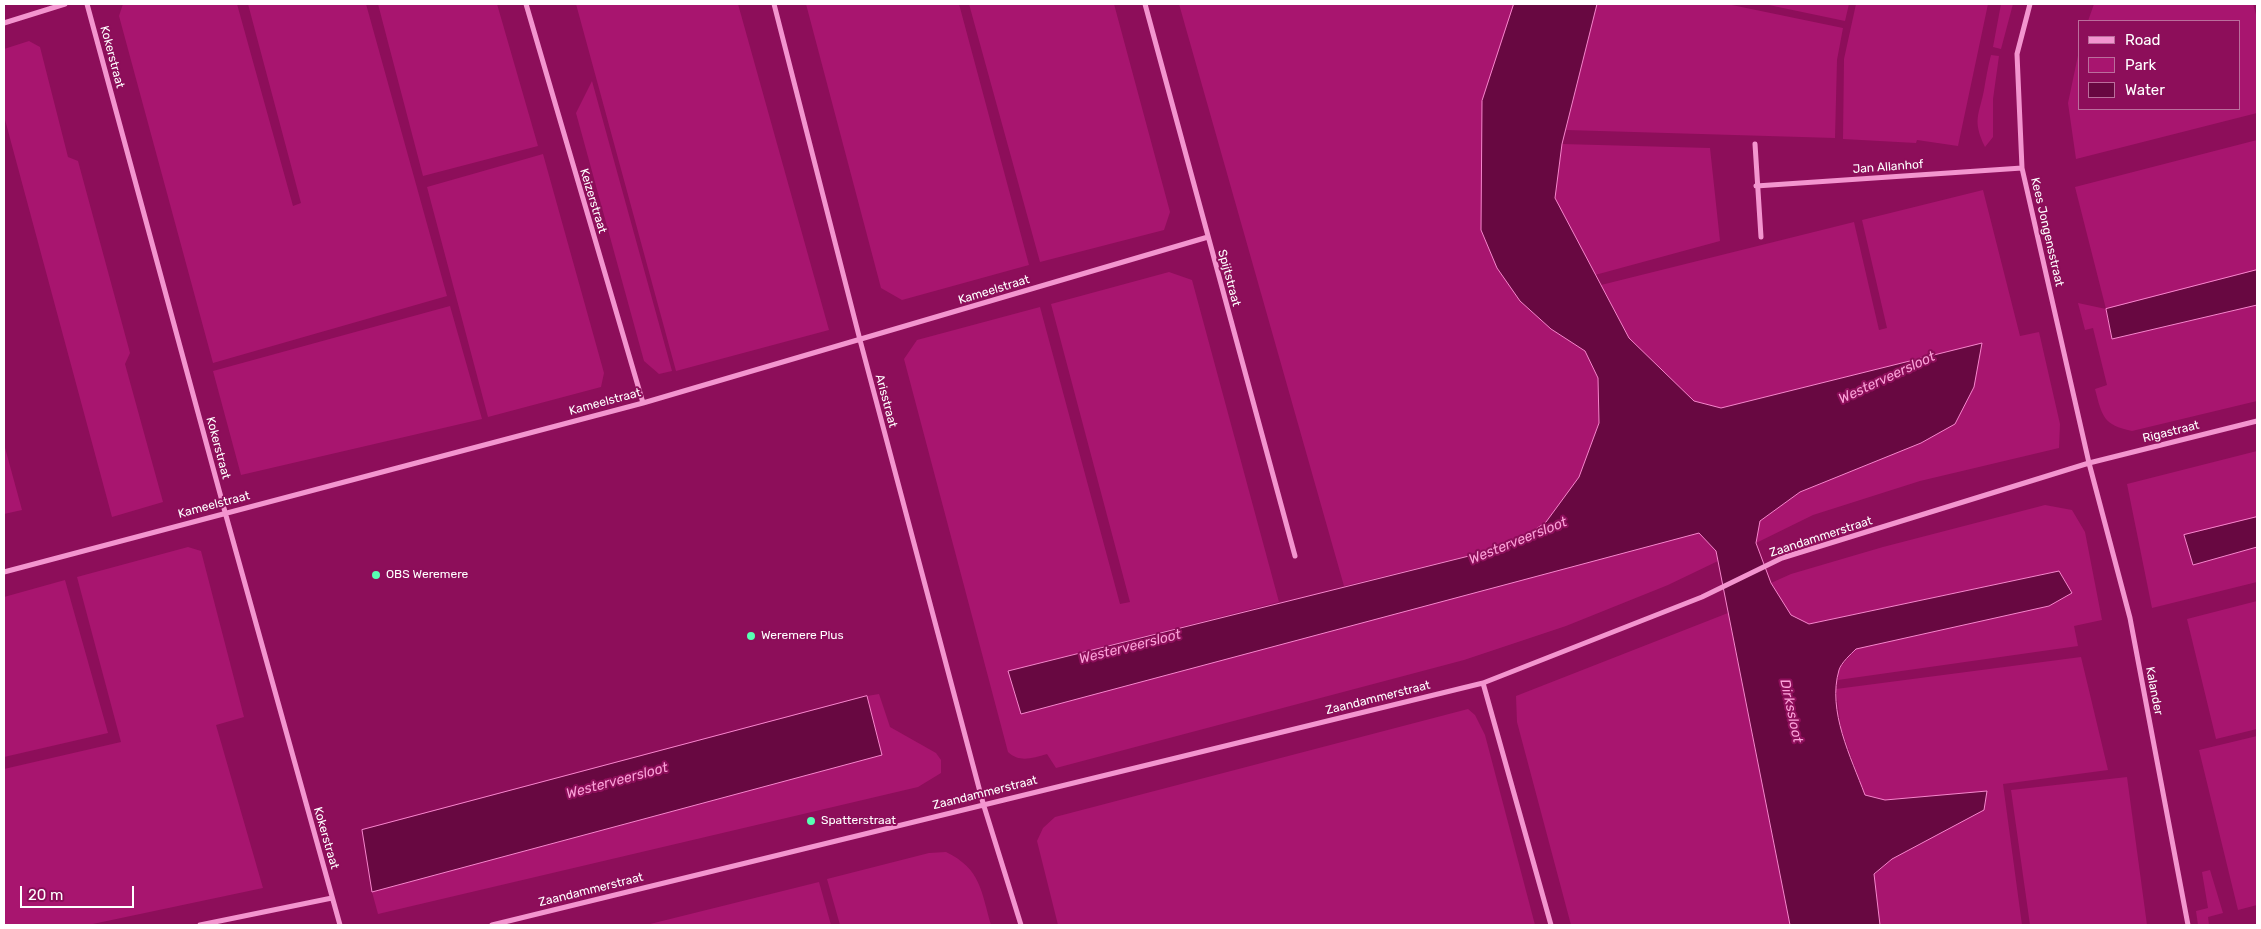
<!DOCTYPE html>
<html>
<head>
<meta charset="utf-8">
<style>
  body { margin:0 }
  #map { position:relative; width:2261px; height:929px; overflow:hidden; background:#8d0e5a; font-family:Rubik,sans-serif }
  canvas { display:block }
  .frame { position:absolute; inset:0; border:5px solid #fff; pointer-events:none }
  .legend { position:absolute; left:2078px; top:20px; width:162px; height:90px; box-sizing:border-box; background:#8d0e5a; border:1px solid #bb6e9c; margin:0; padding:6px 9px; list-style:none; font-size:15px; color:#fff }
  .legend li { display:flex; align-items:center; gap:10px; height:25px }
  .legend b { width:25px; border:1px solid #bb6e9c }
  .scale { position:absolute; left:20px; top:886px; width:114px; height:22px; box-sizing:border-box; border:2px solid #fff; border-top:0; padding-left:6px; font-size:15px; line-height:18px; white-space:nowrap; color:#fff; -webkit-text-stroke:4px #8d0e5a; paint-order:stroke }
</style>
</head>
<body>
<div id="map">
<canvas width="2261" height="929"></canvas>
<div class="frame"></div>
<ul class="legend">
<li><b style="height:6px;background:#f395cf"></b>Road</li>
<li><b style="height:14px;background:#a8156f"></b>Park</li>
<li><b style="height:14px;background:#680841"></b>Water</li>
</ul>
<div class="scale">20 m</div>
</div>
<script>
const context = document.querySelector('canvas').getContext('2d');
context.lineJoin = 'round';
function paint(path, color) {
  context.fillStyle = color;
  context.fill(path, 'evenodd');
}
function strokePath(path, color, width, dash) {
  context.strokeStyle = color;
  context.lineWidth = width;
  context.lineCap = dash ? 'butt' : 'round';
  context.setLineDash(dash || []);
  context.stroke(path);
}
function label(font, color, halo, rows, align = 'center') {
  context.font = font + ' Rubik,sans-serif';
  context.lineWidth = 4;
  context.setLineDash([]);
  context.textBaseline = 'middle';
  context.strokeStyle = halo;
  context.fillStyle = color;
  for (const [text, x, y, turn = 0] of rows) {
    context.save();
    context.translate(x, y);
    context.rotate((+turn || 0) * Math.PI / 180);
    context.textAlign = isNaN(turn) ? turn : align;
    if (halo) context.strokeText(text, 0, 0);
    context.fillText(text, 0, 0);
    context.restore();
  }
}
paint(new Path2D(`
  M123 4H237L293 206 301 203 248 4H366L447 296 213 363 119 16Z
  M378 4H497L538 146 423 176Z
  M576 4H738L829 330 676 371Z
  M806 4H959L1029 265 902 300 881 288Z
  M969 4H1114L1170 212 1164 230 1040 262Z
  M1179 4H1514L1482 101 1520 301 1551 329 1585 351 1598 378 1599 423 1595 433 1598 443 1554 526 1536 529 1513 545 1344 586Z
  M1597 4H1727L1843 28 1837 60 1835 138 1566 130Z
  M1764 4H1849L1845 21Z
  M1856 4H1988L1958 146 1917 140 1916 143 1843 139 1844 59Z
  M2001 4H2013L2001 49 1993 47Z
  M2094 4H2253L2257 18V113L2076 159 2068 103 2080 46V109H2240V21H2088Z
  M29 41 40 47 68 157 78 161 130 353 125 364 163 502 112 517 4 116V49Z
  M1991 55 1999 56 1993 99V137L1985 147C1972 120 1979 116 1984 90 1986 78 1988 66 1991 55Z
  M592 81 672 371 659 374 644 361 576 113Z
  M2257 140V270L2106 309 2112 339 2257 305V401L2132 431C2103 425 2102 416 2095 389L2107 385 2093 328 2085 330 2078 303 2106 309 2075 187Z
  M1562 144 1710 148 1720 241 1595 275 1555 198Z
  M543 154 604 373 601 387 488 417 427 187Z
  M1983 190 2020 336 2039 332 2060 424 2059 448 1920 481 1813 515 1756 543 1760 521 1800 492 1921 443 1981 344 1721 408 1694 401 1629 338 1601 285 1854 222 1879 330 1887 328 1862 220Z
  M1169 272 1192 280 1279 602 1008 671 1699 533 1716 551 1718 561 1668 585 1566 626 1464 660 1056 768 1047 754C1032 758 1020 763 1008 752L904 359 917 340 1040 307 1120 604 1130 602 1051 304Z
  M450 306 482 419 241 475 213 371Z
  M4 444 22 510 4 514Z
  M2257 451V517L2185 535 2193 565 2257 547V582L2152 608 2127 484Z
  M2045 505 2072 510 2085 532 2102 620 2074 626 2078 646 1838 680 1839 669 1856 649 2049 606 2072 593 2059 571 1809 624 1791 616 1771 583 1791 574 1883 547Z
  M188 547 201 551 244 717 216 725 263 888 88 925H4V769L121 742 77 577Z
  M65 580 108 733 4 757V597Z
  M2257 601V729L2216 739 2187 619Z
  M1728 613 1790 925H1571L1517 722 1516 696Z
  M2081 657 2108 770 2003 784 2022 925H1880L1874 875 1892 859 1987 792 1885 800 1865 795 1841 728 1836 689Z
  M879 694 890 727 936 753 941 760V773L918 787 378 914 372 892 881 755 867 696Z
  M1468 709 1475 715 1485 735 1535 925H1058L1037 841 1043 828 1055 817Z
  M2257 736V905L2238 910 2199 750Z
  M2127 777 2147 925H2030L2011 790Z
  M946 852C981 869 981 891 991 925H840L827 879 929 853Z
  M2210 870 2223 913 2208 917 2209 925H2198L2196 911 2208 908 2202 872Z
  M819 882 831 925H646Z`), '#a8156f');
const water = new Path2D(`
  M1514 4H1597L1562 144 1555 198 1629 338 1694 401 1721 408 1982 343 1974 387 1955 424 1921 443 1800 492 1760 521 1756 543 1771 583 1791 615 1809 624 2059 571 2072 593 2049 606 1856 649C1851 654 1841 663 1839 670 1827 711 1851 757 1865 795L1885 800 1987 791 1984 810 1892 859 1874 874 1880 925H1790L1716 551 1699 533 1021 714 1008 671 1513 545 1546 522 1579 477 1599 423 1598 378 1585 351 1551 329 1520 301 1497 268 1481 230 1482 101Z
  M2257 270V305L2112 339 2106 309Z
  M2257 517V547L2193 565 2184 535Z
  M867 696 882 755 372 892 362 830Z`);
paint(water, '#680841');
strokePath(water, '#f786cd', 1);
strokePath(new Path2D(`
  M87 4 225 512 340 925
  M526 4 643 403
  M774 4 860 340 983 803 1021 925
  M1145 4 1295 556
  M2030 4 2017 54 2022 168 2089 463 2130 618 2188 925
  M4 23 65 4
  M1755 144 1761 237
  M1756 186 2022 168
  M4 572 643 403 1208 237
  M1483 683 1551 925
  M200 925 332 898
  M492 925 1483 683 1702 597 1782 558 2089 463 2257 421`), '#f395cf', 5);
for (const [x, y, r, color] of [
  [376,575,5,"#57ffb3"],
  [751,636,5,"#57ffb3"],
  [811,821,5,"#57ffb3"]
]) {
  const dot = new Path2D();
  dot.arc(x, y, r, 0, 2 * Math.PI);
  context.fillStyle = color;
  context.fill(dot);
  strokePath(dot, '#8d0e5a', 2);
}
label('12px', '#fff', '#8d0e5a', [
  ["Kokerstraat",112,57,75],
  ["Jan Allanhof",1888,167,-4],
  ["Keizerstraat",593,201,73],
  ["Kees Jongensstraat",2047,232,77],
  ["Spijtstraat",1229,278,75],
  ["Kameelstraat",994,290,-17],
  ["Arisstraat",886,401,75],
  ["Kameelstraat",605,402,-15],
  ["Rigastraat",2171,432,-14],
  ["Kokerstraat",218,448,75],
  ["Kameelstraat",214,505,-15],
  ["Zaandammerstraat",1821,537,-18],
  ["Kalander",2154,691,79],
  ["Zaandammerstraat",1378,698,-14],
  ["Zaandammerstraat",985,793,-14],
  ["Kokerstraat",326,838,74],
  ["Zaandammerstraat",591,890,-14]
]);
label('12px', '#fff', '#8d0e5a', [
  ["OBS Weremere",386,575],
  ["Weremere Plus",761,636],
  ["Spatterstraat",821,821]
], 'left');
label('italic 14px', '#fba1d8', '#8d0e5a', [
  ["Westerveersloot",1887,378,-25],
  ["Westerveersloot",1518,541,-22],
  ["Westerveersloot",1130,647,-14],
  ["Dirkssloot",1791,711,78],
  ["Westerveersloot",617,781,-15]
]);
</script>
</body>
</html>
